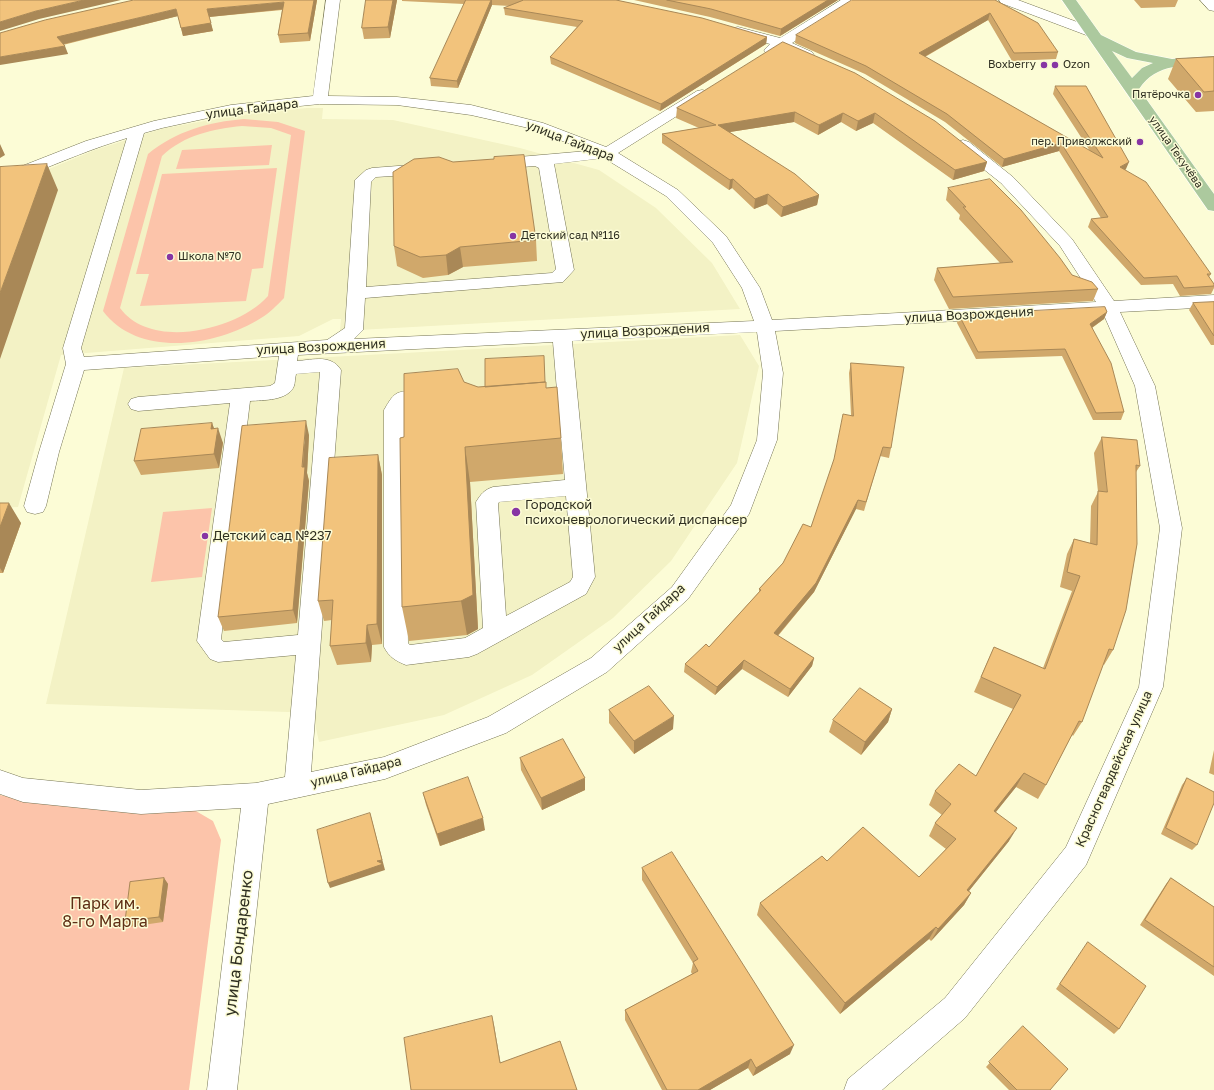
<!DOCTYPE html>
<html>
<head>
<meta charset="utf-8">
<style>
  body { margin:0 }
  canvas { display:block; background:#fcfcd6 }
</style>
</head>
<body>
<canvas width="1214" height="1090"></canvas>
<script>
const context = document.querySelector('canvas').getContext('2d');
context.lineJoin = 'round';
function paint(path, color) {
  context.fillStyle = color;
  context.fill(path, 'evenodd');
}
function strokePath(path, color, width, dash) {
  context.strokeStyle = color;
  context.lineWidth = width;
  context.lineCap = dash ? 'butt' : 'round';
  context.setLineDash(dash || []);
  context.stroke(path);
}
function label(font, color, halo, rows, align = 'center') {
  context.font = font + ' "Golos Text",sans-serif';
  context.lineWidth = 3;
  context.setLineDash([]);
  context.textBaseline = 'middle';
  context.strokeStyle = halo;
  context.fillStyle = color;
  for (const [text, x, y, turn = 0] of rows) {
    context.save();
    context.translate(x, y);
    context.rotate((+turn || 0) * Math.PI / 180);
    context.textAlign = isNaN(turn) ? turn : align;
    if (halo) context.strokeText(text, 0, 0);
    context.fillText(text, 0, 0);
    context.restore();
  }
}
paint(new Path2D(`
  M307 108H323L322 119 393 120 520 148 599 170 656 208 712 263 740 309 340 331 341 319H333L299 336 61 355 18 507 0 508V194L22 180 95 150 161 129 231 116Z
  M740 335 759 366 737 463 671 561 613 618 532 675 444 715 319 742 312 710 288 712 46 704 124 368Z`), '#f3f2c5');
paint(new Path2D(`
  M244 119 278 122 305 131 284 298C277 305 270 313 261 318 217 346 139 359 103 311L148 154C176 131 209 122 244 119ZM242 126 271 128 291 135 268 296C238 330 151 351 120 308L162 156C184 135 213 129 242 126Z
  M272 145 269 165 176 169 182 150Z
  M277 168 263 268 252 269 246 301 140 306 149 274H136L162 174Z
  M212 508 202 577 151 582 163 512Z
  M0 795 44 803 189 807 213 821 221 840 189 1090H0Z`), '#fcc4aa');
const minor = new Path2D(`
  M326 0H340L328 96 397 97 471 105 543 123 606 147 697 91 702 90 707 91 709 94 707 97 618 153 678 190 726 236 760 288 772 320 1096 302 1060 246 1001 183 957 148 955 145 957 142 963 140 969 142 1013 177 1072 239 1114 301 1214 295V307L1120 312 1155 386 1182 528 1163 687 1086 865 965 1018 882 1090H844L848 1079 945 998 1066 847 1139 687 1160 528 1135 386 1103 313 775 331 783 373 777 440 749 514 688 599 607 672 506 733 385 779 268 804 237 1090H207L241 808 141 814 23 802 0 794V770L23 778 141 790 256 783 285 777 296 655 218 662 210 659 197 641 230 403 138 411 131 409 128 404 131 399 138 397 270 386 275 383 279 356 84 370 59 452 46 506 43 512 35 514 27 512 24 506 39 452 66 364 63 348 127 138C94 148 63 161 31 174 20 178 11 185 0 188V176L12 170 86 141 154 121 231 105 313 96ZM320 104 397 105 471 115 533 129 587 151 496 159 490 161 488 164 490 167 496 169 535 166 539 168 556 269 552 273 366 287 371 182 376 177 424 174 430 172 432 169 430 166 424 164 372 168 366 170 355 180 345 328 327 340 84 357 81 348 144 133 162 128 231 113ZM604 158 666 196 713 243 742 288 754 321 354 339 363 330 365 298 563 282 574 270 554 164ZM757 332 763 373 757 440 731 505 672 587 591 658 488 717 384 757 311 772 341 370C331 354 313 360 297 361L298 355 553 342 558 403 528 405 521 407 518 412 521 417 528 419 559 416 565 480 493 487C484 490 481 494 476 502L483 628 465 638 410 645 408 643 404 411 408 405 441 402 444 397 441 392C432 390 403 389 396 394 391 397 387 405 384 410V647C389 657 396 661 406 665L469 657 477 654 586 594 595 577 572 341ZM320 372 298 635 224 642 221 639 250 401C263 400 288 401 294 386 295 383 295 378 296 374ZM566 496 573 577 570 582 506 616 498 504 499 502Z
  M841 0H857L855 3 792 43 812 52 814 55 812 58C802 61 792 53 782 49 777 53 773 55 766 53L764 50 770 44 733 34 731 31 733 28 738 27 780 38Z
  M999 0H1018L1096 29 1098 32 1096 35 1091 36 1086 35 1001 3Z
  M1200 0H1214V11L1209 10Z`);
const major = new Path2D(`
  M1062 0H1076L1101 35 1136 52 1172 59 1214 56V64C1185 66 1157 62 1139 89L1214 194V211L1208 210ZM1112 51 1127 58 1153 63 1142 68 1132 78Z`);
strokePath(minor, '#757453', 1);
strokePath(major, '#fff', 1);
paint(minor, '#fff');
paint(major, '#acc99e');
paint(new Path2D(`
  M317 0 310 41 280 43 278 35 282 10 209 17 213 31 183 36 178 16 63 45 68 54 0 33Z
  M366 0H397L390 38 364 39 362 28Z
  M402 0H616L767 37 766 44 660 111 551 64 550 57 577 27 505 15 504 8 510 6 492 5 458 88 431 86 430 78 464 4 402 1Z
  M634 0H838L780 36 710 17Z
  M995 0 1058 52 1056 59 1012 61 988 20 925 57 1090 151 1053 94 1055 86 1126 169 1125 170 1211 274 1209 277 1214 284V288L1211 294 1180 296 1173 284 1141 285 1088 227 1091 219 1101 218 1059 151 1002 167 945 122 865 74 795 43 796 35Z
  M1134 0H1178L1175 7 1141 8Z
  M783 42 987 162 984 171 953 180 873 123 856 131 841 122 818 135 794 122 730 132 819 195 817 205 781 217 767 204 754 209 732 188 729 190 662 143V134L699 128 676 118 677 108Z
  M1214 57V111L1196 112 1168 79 1176 59Z
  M948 188 1072 275 1098 289 1093 301 949 309 934 280 937 268 1000 263 959 219 960 215 946 200Z
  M536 240 537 261 463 267 448 275 423 278 397 266 394 246Z
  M1214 302V345H1211L1189 310 1193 303Z
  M1107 312 1104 319 1092 328 1124 412 1121 420H1093L1062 356 976 359 957 323 959 315Z
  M851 363 891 448 889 458 880 456 864 511 856 509 814 592 778 636 814 658 812 666 788 697 742 669 715 695 684 672 685 664 709 647 759 592V589L783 563 811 527 851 415 849 373Z
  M464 382 478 387 546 388 561 438 563 474 470 482 478 629 467 635 409 641 402 607 404 437Z
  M212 423 214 429 223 443 219 468 141 475 134 461Z
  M309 435 307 473 309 481 297 623 224 631 218 617Z
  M1102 437 1140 466 1136 472 1113 650 1104 665 1103 664 1082 722 1073 736 1072 735 1046 785 1038 799 1016 787 996 812 1009 841 969 891 971 893 964 905 931 941 929 939 840 1014 757 915 760 903 827 861 919 877 946 849 929 836 935 823 942 815 929 805 935 791 976 776 1013 709 974 692 994 647 1043 668 1072 591 1060 587 1067 554 1074 539 1090 543 1091 506 1098 492 1094 453Z
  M378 455 382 475V644L372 645 371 662 337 665 330 646 332 620 324 621 318 601Z
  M0 503 21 523 3 573H0Z
  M892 709 888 722 861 755 829 732 833 720Z
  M609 710 673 729 634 754 609 723Z
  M1214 750V775L1209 773Z
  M520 758 585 790 542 810 521 770Z
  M1187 778 1197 845 1192 850 1161 834 1182 785Z
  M423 793 485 830 440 846 426 805Z
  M642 868 790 1054 753 1076 748 1068 710 1090H662L625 1020V1010L692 974 691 972 693 963 642 880Z
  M164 878 168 884 163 922 129 927 125 921Z
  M1171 878 1214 907V976L1140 925 1166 884Z
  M1088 942 1119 1029 1114 1034 1056 989 1084 948Z
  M1023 1026 1050 1090H1009L986 1067Z`), '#d0a86b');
paint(new Path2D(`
  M84 0H121L39 19 0 31V22L36 11Z
  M314 0H317L310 41 308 33Z
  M393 0H397L390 38 388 27Z
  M491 0H492V5L458 88 457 81Z
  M828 0H838L780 36 781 29Z
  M284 2 285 9 209 17 207 9Z
  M176 9 178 16 60 45 57 37Z
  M990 13 988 20 917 61 919 53Z
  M211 23 213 31 183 36 181 28Z
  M767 37 766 44 660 111 661 104Z
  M65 46 68 54 0 65V57Z
  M795 112 794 122 717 134 718 125Z
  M843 113 841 122 818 135 819 125Z
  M875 113 873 123 856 131 858 121Z
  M1061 143 1059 151 1002 167 1004 159Z
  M0 144 5 155 0 158Z
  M987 162 984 171 953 180 955 170Z
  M1129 162 1126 169 1117 175 1120 167Z
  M47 164 58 190 0 359V293Z
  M733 179 732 188 729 190 730 180Z
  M768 194 767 204 754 209 755 199Z
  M819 195 817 205 781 217 783 207Z
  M460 247 463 267 448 275 446 255Z
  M1107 312 1104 319 1087 331 1090 324Z
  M306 421 309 435 307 473 309 481 297 623 293 610Z
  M212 423 217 436 218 428 223 443 219 468 214 454 211 429Z
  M465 447 470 482 478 629 467 635 461 601Z
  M378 455 382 475V644L377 624Z
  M858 500 856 509 814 592 772 642 774 633Z
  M9 503 21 523 3 573 0 568V527Z
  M367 625 372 645 371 662 366 643Z
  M814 658 812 666 788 697 790 689Z
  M744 660 742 669 715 695 717 687Z
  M892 709 888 722 861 755 865 742Z
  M674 716 673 729 634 754V741Z
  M1024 773 1016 787 986 824 994 811Z
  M585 778V790L542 810 541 798Z
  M370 813 385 870 330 888 328 883 377 861Z
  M483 818 485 830 440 846 437 834Z
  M1017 828 1009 841 960 902 967 890Z
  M164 878 168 884 163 922 159 917Z
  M971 893 964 905 931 941 938 929Z
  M936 927 929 939 840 1014 845 1003Z
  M492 1016 494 1025 502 1072 500 1063Z
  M794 1045 790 1054 753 1076 756 1068Z
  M751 1059 748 1068 710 1090H698Z`), '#a98857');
const building = new Path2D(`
  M0 0H84L36 11 0 22Z
  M134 0H314L308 33 278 35 284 2 207 9 211 23 181 28 176 9 57 37 65 46 0 57V33L45 20Z
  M366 0H393L388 27 362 28Z
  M466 0H491L457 81 430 78Z
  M524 0H616L702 18 767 37 661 104 550 57 583 21 504 8Z
  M667 0H828L781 29 711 9Z
  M852 0H995L1038 23 1058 52 1014 53 990 13 919 53 1103 158 1055 86H1086L1129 162 1120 167 1146 182 1211 274H1207L1214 284V286L1184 288 1177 276 1144 278 1091 219 1108 217 1061 143 1004 159 947 114 866 66 796 35Z
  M783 42 855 73 935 121 987 162 955 170 875 113 858 121 843 113 819 125 795 112 718 125 795 174 819 195 783 207 768 194 755 199 733 179 730 180 662 134 716 125 677 108Z
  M1214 57V91L1204 92 1176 59Z
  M524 155 536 240 460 247 446 255 420 257 394 246 393 172 414 159 439 157 453 162 494 159V157Z
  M47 164 29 214 0 293V167Z
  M990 179 1021 210 1060 258 1072 275 1092 282 1098 289 953 297 937 268 1013 262 963 207H966L948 188Z
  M1214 302V336L1193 303Z
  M1105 307 1107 312 1090 324 1111 363 1124 412 1096 413 1065 349 978 352 959 315Z
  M544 356 545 382 485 387V359Z
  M851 363 904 367 891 448 883 447 866 502 858 500 816 583 774 633 814 658 790 689 744 660 717 687 685 664 706 644 709 647 761 590 759 589 783 563 803 524 811 527 834 459 843 414 853 416Z
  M458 369 464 382 478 387 546 382V388L557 387 561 438 465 447 473 595 461 601 402 607 400 438 404 437V374Z
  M306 421 302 467H305L293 610 218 617 242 426Z
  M212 423 211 429 218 428 214 454 134 461 141 429Z
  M1102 437 1137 440 1140 466 1136 465 1137 544 1126 610 1113 650 1109 649 1082 722 1079 721 1046 785 1024 773 994 811 1017 828 967 890 971 893 938 929 936 927 845 1003 760 903 822 856 827 861 863 827 919 877 956 839 935 823 951 804 935 791 959 764 976 776 1021 695 981 677 994 647 1045 669 1080 576 1067 572 1074 539 1097 545 1098 491 1107 492Z
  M378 455 377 624 367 625 366 643 330 646 333 600 318 601 329 458Z
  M0 503H9L0 527Z
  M649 686 674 716 634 741 609 710Z
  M860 688 892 709 865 742 833 720Z
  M563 739 585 778 541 798 520 758Z
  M468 777 483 818 437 834 423 793Z
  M1187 778 1214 792V803L1197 845 1166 828Z
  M370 813 382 860 377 861 383 864 328 883 317 830Z
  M672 852 794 1045 756 1068 751 1059 698 1090H667L625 1010 698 971 693 962 698 959 642 868Z
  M164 878 159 917 125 921 130 882Z
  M1171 878 1214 907V967L1145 920Z
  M1088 942 1146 986 1119 1029 1060 984Z
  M492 1016 500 1063 560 1041 577 1090H411L404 1038Z
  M1023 1026 1068 1069 1050 1090H1017L989 1062Z`);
paint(building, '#f2c37c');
strokePath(building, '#a98857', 1);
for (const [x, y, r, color] of [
  [1044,65,4,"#8735a4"],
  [1055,65,4,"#8735a4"],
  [1198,95,4,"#8735a4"],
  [1140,142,4,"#8735a4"],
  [513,236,4,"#8735a4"],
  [170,257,4,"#8735a4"],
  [516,512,5,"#8735a4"],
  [205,536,4,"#8735a4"]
]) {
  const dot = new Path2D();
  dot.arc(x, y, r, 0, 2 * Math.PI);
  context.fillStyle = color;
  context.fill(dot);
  strokePath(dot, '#fcfcd6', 1.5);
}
label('11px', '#2f2f21', '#fcfcd6', [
  ["Boxberry",1036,65],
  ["Ozon",1063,65,"left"],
  ["Пятёрочка",1190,95],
  ["пер. Приволжский",1132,142],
  ["Детский сад №116",521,236,"left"],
  ["Школа №70",178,257,"left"]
], 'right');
label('11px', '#2f2f21', '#fcfcd6', [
  ["улица Текучёва",1176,152,55]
]);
label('13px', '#2f2f21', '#fcfcd6', [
  ["улица Гайдара",252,109,-7],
  ["улица Гайдара",570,141,21],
  ["улица Возрождения",969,315,-3],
  ["улица Возрождения",645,331,-3],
  ["улица Возрождения",321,347,-3],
  ["улица Гайдара",649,618,-43],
  ["Красногвардейская улица",1114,769,-66],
  ["улица Гайдара",356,772,-14]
]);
label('13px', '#2f2f21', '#fcfcd6', [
  ["Городской",525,505],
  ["психоневрологический диспансер",525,520],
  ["Детский сад №237",213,536]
], 'left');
label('16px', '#5f2e15', '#fcfcd6', [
  ["Парк им.",105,904],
  ["8-го Марта",105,922]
]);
label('16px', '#2f2f21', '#fcfcd6', [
  ["улица Бондаренко",239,943,-83]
]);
</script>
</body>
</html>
